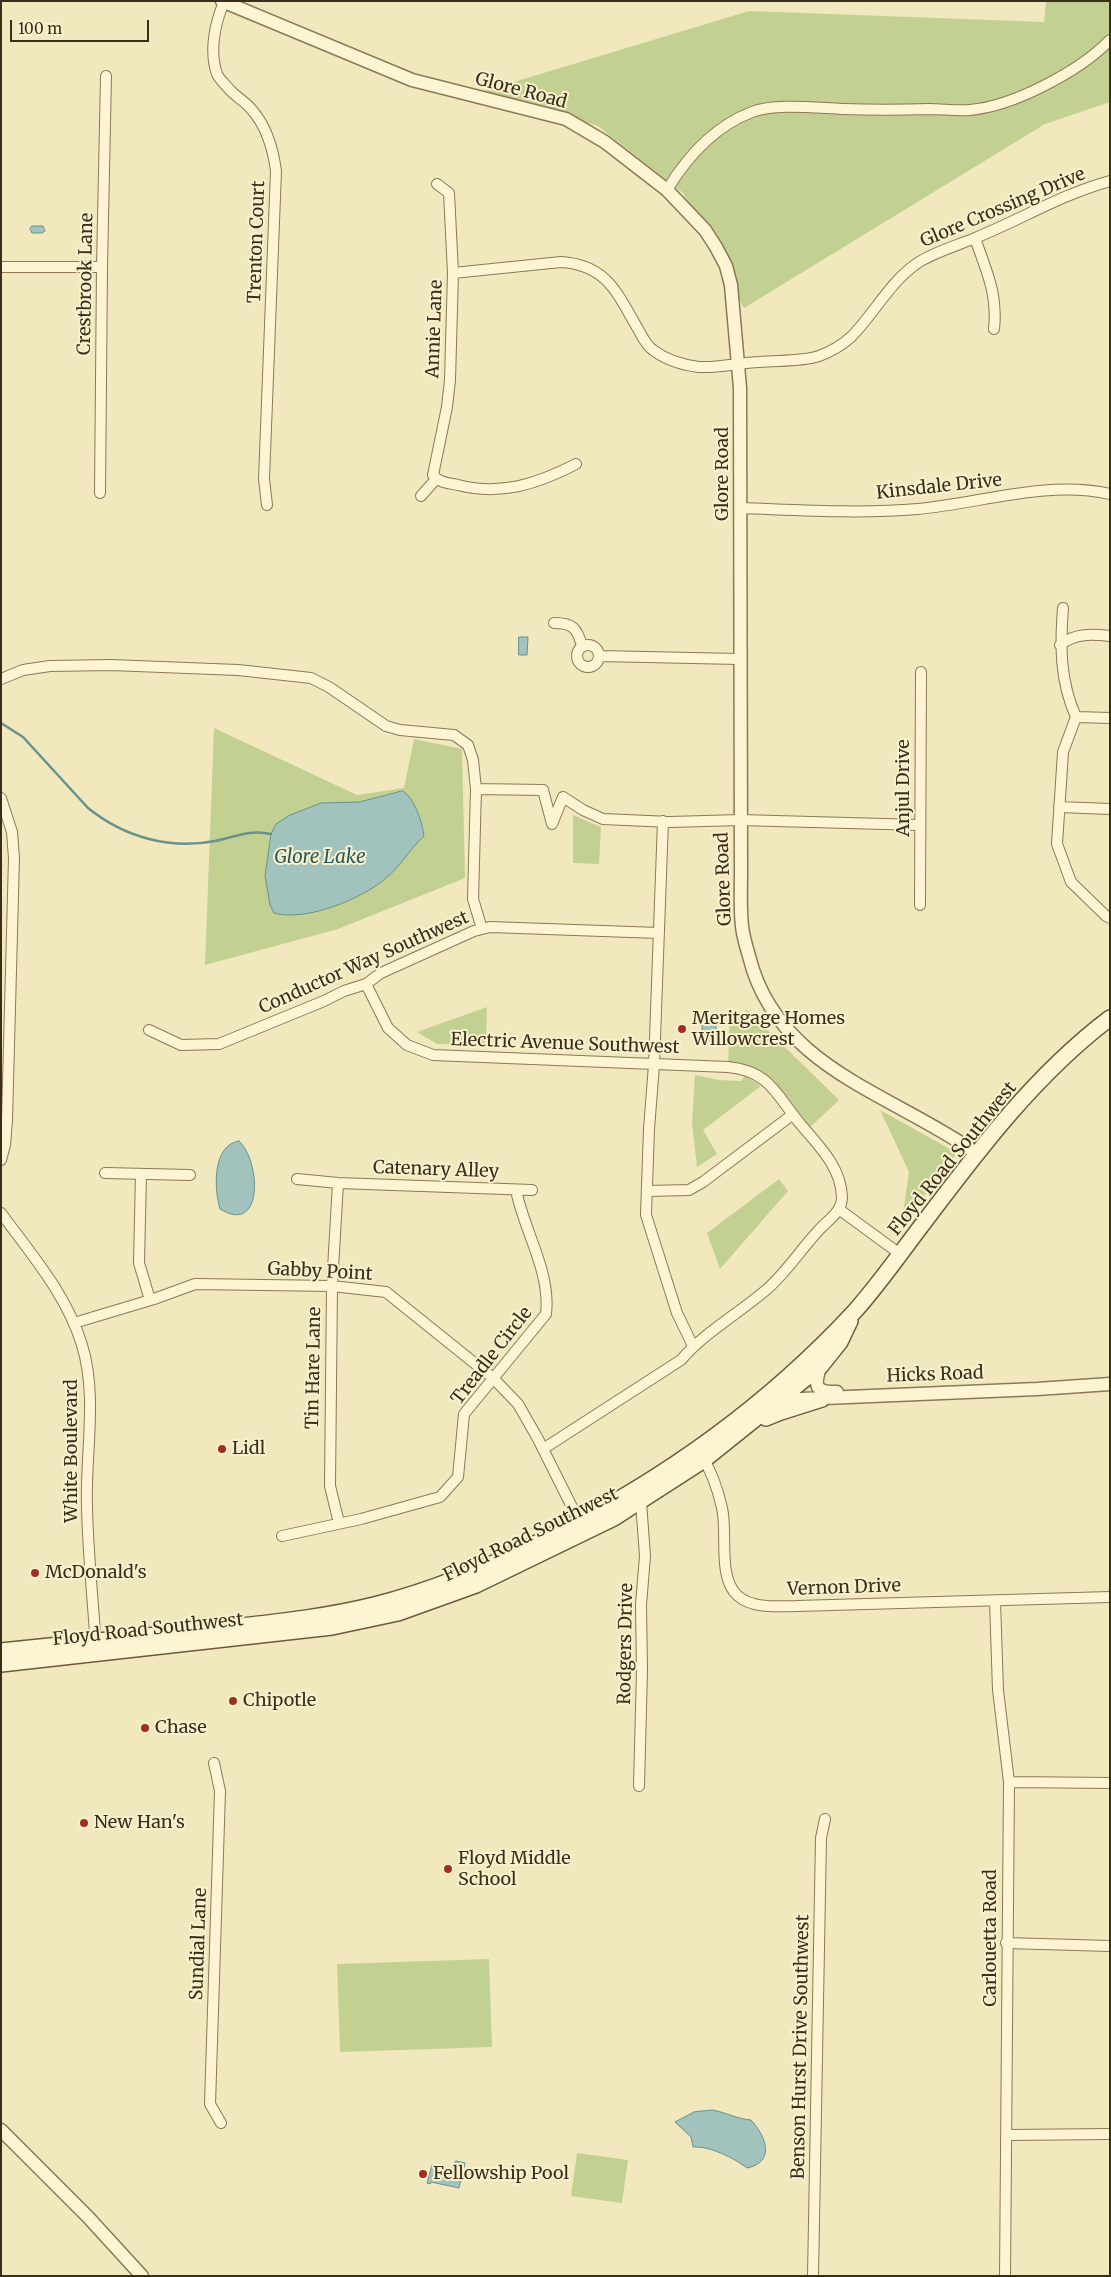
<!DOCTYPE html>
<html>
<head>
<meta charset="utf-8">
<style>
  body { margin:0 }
  #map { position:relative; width:1111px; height:2277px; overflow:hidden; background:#f2e8be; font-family:Merriweather,serif }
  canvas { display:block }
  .frame { position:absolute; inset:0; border:2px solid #3a2d1b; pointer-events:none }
  .scale { position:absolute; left:10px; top:20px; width:139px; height:22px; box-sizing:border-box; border:2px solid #3a2d1b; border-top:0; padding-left:6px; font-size:15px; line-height:18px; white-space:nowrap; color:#3a2d1b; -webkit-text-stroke:4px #f9f1ce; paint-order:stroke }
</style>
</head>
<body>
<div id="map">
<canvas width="1111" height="2277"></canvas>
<div class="frame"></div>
<div class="scale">100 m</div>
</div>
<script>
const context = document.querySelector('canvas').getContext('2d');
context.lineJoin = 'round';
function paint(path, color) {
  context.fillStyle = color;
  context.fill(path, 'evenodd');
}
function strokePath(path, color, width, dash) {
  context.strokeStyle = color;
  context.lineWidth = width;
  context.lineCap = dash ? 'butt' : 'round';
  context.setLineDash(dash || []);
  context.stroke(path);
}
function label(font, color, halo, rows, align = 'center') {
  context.font = font + ' Merriweather,serif';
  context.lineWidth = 4;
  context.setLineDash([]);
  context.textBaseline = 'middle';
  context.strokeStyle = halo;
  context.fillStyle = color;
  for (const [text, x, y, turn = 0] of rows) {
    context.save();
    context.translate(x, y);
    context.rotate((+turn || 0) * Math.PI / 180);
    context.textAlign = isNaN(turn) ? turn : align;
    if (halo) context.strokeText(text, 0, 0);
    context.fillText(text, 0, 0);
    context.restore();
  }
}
paint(new Path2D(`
  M1046 1H1110V102L1045 124 744 308 683 193 598 126 484 91 749 11 1044 22Z
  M214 728 357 795 404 788 414 739 462 749 465 878 338 929 205 965Z
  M573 815 601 827 599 864 573 863Z
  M487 1007 486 1044H437L417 1032Z
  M746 1009 839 1100 807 1130 774 1091 744 1067H728L730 1010 745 1021Z
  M695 1075 719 1080 741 1081 745 1076 761 1086 703 1130 717 1154 697 1167 692 1123Z
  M880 1110 957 1153 901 1227 909 1172Z
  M779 1179 788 1191 720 1269 707 1233Z
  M489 1959 492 2047 340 2052 337 1964Z
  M577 2153 628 2160 622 2203 571 2196Z`), '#c2d191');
const water = new Path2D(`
  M32 226H43L45 231 42 233H32L30 229Z
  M519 637H528L527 655H519Z
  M403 791C415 799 422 822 424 836 409 850 401 866 385 879 361 899 306 922 274 913L270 905 265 876 271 834 276 824 290 815 321 803 359 802Z
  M706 1016 713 1017V1024H716V1034H712V1040H705V1036L702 1034V1023L706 1021Z
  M239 1141C261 1161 264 1236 220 1209 214 1189 212 1145 239 1141Z
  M713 2110C727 2113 738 2119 751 2120 766 2136 776 2162 747 2168 734 2158 710 2146 693 2147L691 2137 675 2122 694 2112Z
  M456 2161 465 2163 459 2188 431 2182 430 2184 427 2183 432 2165 450 2171Z`);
paint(water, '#a2c3bd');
strokePath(water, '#68928c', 1);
strokePath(new Path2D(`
  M1 723 23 737 88 808C124 837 170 850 215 841 235 837 250 829 271 834`), '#68928c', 2.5);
const minor = new Path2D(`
  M224 2C215 23 209 51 217 74 219 79 226 85 229 89 236 97 246 102 252 110 267 127 273 148 276 171L264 479 267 505
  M437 184 449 193 453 273 450 380 447 407 433 475C439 483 449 483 458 485 501 496 537 484 576 464
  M667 190C687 157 715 126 752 112 775 103 816 108 842 109 871 110 900 110 929 109 942 109 957 111 970 110 1014 106 1080 71 1110 40
  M975 238C986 271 998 293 994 329
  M1 267H102
  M453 273 561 262C607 265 617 293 638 329 642 336 646 345 653 350 666 360 683 365 699 367 718 368 739 363 759 362 778 360 800 362 819 356 830 352 842 345 851 337 875 313 890 281 919 262 937 251 956 246 975 238 1020 220 1062 194 1110 181
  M100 493 102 267 106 76
  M421 496 436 479
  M740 508C799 510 859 514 918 509 982 503 1046 480 1110 494
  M1063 608C1060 647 1060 681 1076 717
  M554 623C573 623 577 628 582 646
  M577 656a11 11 0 1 1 22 0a11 11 0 1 1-22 0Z
  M1060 645C1075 633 1092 634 1110 636
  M599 656 739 659
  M1 679 23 670 50 666 111 665 238 670 311 678 329 687 386 726 400 730 454 735 468 745 473 760 476 789 473 899 482 929
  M1076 717 1063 752 1057 844 1071 882 1106 916 1110 918
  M1076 717 1110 718
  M476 789 543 790 552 824 563 797 583 810 603 819 670 822 740 820 920 825
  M1 798 12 832 14 858 7 1120 5 1145 1 1160
  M1059 807 1110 809
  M663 821 654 1065 649 1129 646 1215 677 1313 693 1346
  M920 905 921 672
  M366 984 388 1028 407 1045 433 1055 728 1067C771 1071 777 1097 802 1126 820 1147 841 1168 842 1197 842 1212 828 1220 819 1230 801 1249 786 1273 766 1290 738 1314 705 1332 681 1360L543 1449
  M149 1030 181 1045 219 1044 324 1001 344 991 366 984 381 973 474 931 490 927 659 933
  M105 1173 190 1175
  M141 1174 139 1263 150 1300
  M297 1179 338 1183 532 1190
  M338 1183 332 1286 330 1486 339 1523
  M647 1191 689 1190 703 1182 792 1115
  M840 1210 900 1254
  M1 1213C31 1254 67 1295 82 1345 98 1397 85 1454 87 1507 88 1554 93 1601 96 1647
  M74 1323 154 1299 195 1284 332 1286 386 1292 493 1378 518 1404 538 1439 579 1521
  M701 1455C711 1470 718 1490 722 1508 728 1533 717 1578 738 1596 753 1609 778 1606 797 1606L1110 1597
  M282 1536 361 1519 440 1497 458 1477 464 1414 546 1314C551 1272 524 1231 516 1190
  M995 1601 998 1690 1009 1782 1005 2276
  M214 1763 220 1791 210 2104 221 2123
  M1009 1782 1110 1783
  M639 1786 642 1670 641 1605 645 1556 641 1502
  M1006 1943 1110 1946
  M1007 2135 1110 2134
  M813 2276 821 1838 825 1819`);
const tertiary = new Path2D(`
  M222 1 412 80 566 119 605 142 667 190 705 230 716 247 726 266 731 285 740 388 741 873C741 891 740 909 742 926 743 936 746 946 749 956 776 1068 893 1094 976 1153
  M820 1367C814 1387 815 1392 837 1392
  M777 1400 1037 1389 1110 1384
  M1 2130 88 2217 142 2276`);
const secondary = new Path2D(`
  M766 1418 781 1412 822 1399
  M1 1651C73 1644 144 1636 215 1629 268 1623 322 1618 374 1605 435 1590 493 1565 549 1537 663 1480 768 1405 855 1311 880 1283 902 1251 925 1221 980 1148 1036 1074 1110 1018
  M1 1664 332 1627 398 1613 476 1585 614 1518 704 1460 820 1367 840 1342 850 1321`);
strokePath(minor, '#8c7855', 12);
strokePath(tertiary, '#8c7855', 15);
strokePath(secondary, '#6e5938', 18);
strokePath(minor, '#fcf4d2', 10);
strokePath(tertiary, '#fcf4d2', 12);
strokePath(secondary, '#fcf4d2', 15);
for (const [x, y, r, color] of [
  [682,1029,5,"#a12d1f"],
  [222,1449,5,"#a12d1f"],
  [35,1573,5,"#a12d1f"],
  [233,1701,5,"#a12d1f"],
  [145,1728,5,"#a12d1f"],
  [84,1823,5,"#a12d1f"],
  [448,1869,5,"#a12d1f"],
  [423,2174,5,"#a12d1f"]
]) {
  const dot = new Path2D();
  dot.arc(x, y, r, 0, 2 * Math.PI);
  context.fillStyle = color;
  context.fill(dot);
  strokePath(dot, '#f9f1ce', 2);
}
label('18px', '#3a2d1b', '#f9f1ce', [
  ["Glore Road",521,91,15],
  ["Glore Crossing Drive",1003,208,-23],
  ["Trenton Court",257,242,-88],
  ["Crestbrook Lane",86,284,-89],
  ["Annie Lane",435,329,-88],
  ["Glore Road",723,474,-90],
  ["Kinsdale Drive",939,487,-6],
  ["Anjul Drive",904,788,-90],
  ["Glore Road",724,879,-92],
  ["Conductor Way Southwest",364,963,-24],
  ["Electric Avenue Southwest",565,1044,2],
  ["Floyd Road Southwest",953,1159,-51],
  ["Catenary Alley",436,1170,2],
  ["Gabby Point",320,1272,3],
  ["Treadle Circle",492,1356,-52],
  ["Tin Hare Lane",314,1368,-89],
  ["Hicks Road",935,1375,-2],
  ["White Boulevard",72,1451,-90],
  ["Floyd Road Southwest",531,1535,-26],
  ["Vernon Drive",844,1588,-2],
  ["Floyd Road Southwest",148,1630,-6],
  ["Rodgers Drive",626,1644,-89],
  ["Carlouetta Road",991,1938,-90],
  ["Sundial Lane",199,1944,-88],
  ["Benson Hurst Drive Southwest",801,2047,-89]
]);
label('18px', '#3a2d1b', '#f9f1ce', [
  ["Meritgage Homes",692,1019],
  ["Willowcrest",692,1040],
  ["Lidl",232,1449],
  ["McDonald's",45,1573],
  ["Chipotle",243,1701],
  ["Chase",155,1728],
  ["New Han's",94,1823],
  ["Floyd Middle",458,1859],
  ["School",458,1880],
  ["Fellowship Pool",433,2174]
], 'left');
label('italic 19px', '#29595b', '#f9f1ce', [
  ["Glore Lake",320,858]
]);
</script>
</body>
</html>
